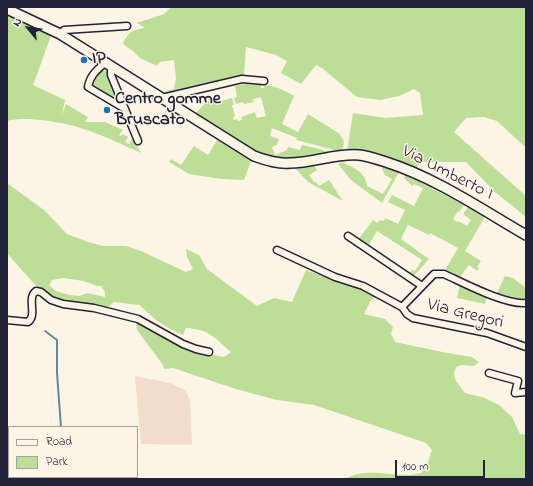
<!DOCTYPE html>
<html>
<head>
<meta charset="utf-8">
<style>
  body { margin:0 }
  #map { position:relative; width:533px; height:486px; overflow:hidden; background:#fcf5e5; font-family:"Indie Flower",sans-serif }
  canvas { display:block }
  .frame { position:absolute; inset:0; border:8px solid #22223b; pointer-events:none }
  .legend { position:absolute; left:8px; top:426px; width:130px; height:52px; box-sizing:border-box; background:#fcf5e5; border:1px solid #a5a1a1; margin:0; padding:5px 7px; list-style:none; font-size:12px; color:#22223b }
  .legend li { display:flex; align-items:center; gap:8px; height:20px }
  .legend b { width:20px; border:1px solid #a5a1a1 }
  .north { position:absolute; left:8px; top:8px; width:40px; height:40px; -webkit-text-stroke:3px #fcf5e5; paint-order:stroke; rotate:299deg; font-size:11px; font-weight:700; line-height:16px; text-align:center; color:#22223b }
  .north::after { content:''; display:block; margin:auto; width:14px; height:18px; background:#22223b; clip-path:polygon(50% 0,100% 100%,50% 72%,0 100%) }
  .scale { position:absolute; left:395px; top:460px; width:90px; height:18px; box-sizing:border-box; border:2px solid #22223b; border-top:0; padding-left:5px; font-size:12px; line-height:14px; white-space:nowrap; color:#22223b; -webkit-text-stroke:3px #fcf5e5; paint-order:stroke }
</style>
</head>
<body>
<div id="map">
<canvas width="533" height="486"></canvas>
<div class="frame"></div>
<ul class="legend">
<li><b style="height:5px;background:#fcf5e5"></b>Road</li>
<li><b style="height:11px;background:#bdde97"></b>Park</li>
</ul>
<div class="north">N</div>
<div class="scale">100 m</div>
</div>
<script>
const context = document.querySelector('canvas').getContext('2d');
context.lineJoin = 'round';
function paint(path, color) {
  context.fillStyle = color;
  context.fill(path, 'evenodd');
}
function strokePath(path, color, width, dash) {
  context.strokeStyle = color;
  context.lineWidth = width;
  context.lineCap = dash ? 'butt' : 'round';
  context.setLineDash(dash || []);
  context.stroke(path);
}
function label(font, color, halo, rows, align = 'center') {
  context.font = font + ' "Indie Flower",sans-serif';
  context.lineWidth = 3;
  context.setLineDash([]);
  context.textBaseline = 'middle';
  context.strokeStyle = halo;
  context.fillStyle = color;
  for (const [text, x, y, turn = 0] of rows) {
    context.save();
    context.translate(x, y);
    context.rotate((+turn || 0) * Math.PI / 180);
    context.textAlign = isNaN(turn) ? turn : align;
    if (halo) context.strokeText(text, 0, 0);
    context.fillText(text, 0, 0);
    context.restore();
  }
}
paint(new Path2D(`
  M135 376 170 383 185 390 190 400 192 445 141 444Z`), '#f2ddcc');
paint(new Path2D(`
  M171 7H526V148L497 121 484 117 466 118 454 132 526 196V217L495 192 466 162H420L417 168 406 167 347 151 353 113 385 118 423 115 420 93 414 89 399 96 380 100 357 97 323 69 316 65 301 84 281 73 287 61 276 55 246 47 244 75 215 84 169 94 166 91 174 89 176 78 174 60 160 62 157 66 140 58 134 52 123 44C128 32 132 30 145 28L137 23 164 14Z
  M7 16 51 36 33 85 65 100 62 115 66 104 88 117 85 122H105L123 130 119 135 121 136 123 134 128 137 125 142 129 144 132 139 134 141 141 153C106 137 80 124 41 120 29 119 19 118 7 121Z
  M101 71H104L107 72 120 104 92 87 91 84 96 74Z
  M245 84 261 85V88H264L265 85C276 86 284 90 294 96L282 124 298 132 308 114 340 134 344 142 342 152 296 140 297 138 272 128 270 136 279 139 277 145 272 147 275 155 287 150 288 147 300 150 302 145 320 149 333 154 298 161 266 159 223 135 214 123 210 128 192 117 209 99 214 103 232 98 234 105H232L235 116 233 117 234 120 237 119 238 121 242 120 241 117 255 112 257 118 266 116 261 97 253 99 254 102 244 104 243 102 236 104 234 98 237 97 235 86Z
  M217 140 251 161 244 180 222 179 189 174 169 162 171 159 181 165 194 146 208 155Z
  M342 162C354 168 365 171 367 186L383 194 392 179 385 175 382 169V166L399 172 382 203 351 180 338 164Z
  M314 165 317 170 309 175 314 182H316L319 186 329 180 343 201 308 182 296 169Z
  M406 175 464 205 459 212 458 211 453 219 457 222 458 221 467 226 471 220 463 214 468 207 485 217 465 251 481 261 477 267 479 268 477 271 469 265 460 277 445 270 458 248 430 233 429 235 408 225 401 239 429 259 413 277 409 275 412 270 415 271 422 260 377 231 367 248 357 241 373 220 377 223 380 220 384 221 385 218 398 224 405 210 388 202 392 195 414 206 423 188 414 184 412 186 404 178Z
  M7 183 44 210 67 234 88 242 103 246H126L141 251 186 272 193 269 187 257 186 249 199 255 207 269 257 306 274 298 292 302 306 270 378 296 371 300 364 314 385 319 393 327 391 334 395 342 447 353 472 357 479 362 474 366 462 365 456 367 454 374 456 381 465 393 485 398 499 405 512 417 520 434 526 435V479H345C364 468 385 475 405 475 411 475 416 474 421 473L427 465 432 450 426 443 314 405 277 400 236 389 173 368 164 369 163 365 137 330 136 323 143 324 195 351 224 357 231 352C215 338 209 329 186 328L183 335 170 329 156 320 139 305 114 302 108 307C93 306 76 306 62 302 39 293 23 271 7 253ZM63 278 84 281 97 286H101L105 292V297L87 293 80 296 69 295 56 291 49 285 52 280Z
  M505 276 513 278 526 288V300L510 299 497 293Z
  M460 284 487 296 485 304 457 298Z`), '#bdde97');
strokePath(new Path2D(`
  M45 331 57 340V373L61 427
  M7 451 9 450`), '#5d8d9f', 2);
const street = new Path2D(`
  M60 34 64 30 127 26
  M106 62C97 70 90 75 88 87L125 109
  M111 65V75L138 141
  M162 98 242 79 264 81
  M348 236 422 286
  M277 250 335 277 363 286 402 307
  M402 307 434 274H444C464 283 505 305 526 303
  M402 307 407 314 413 318 487 333 526 347
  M7 320 28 322C38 314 26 299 36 291L41 292 51 300 63 304 94 308 138 319 183 344 196 349 209 352
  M489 373 518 381 515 393 526 392`);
const secondary = new Path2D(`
  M7 9 60 34 254 156C266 160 277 164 290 163 313 163 336 153 359 155 368 156 377 159 386 162 436 178 481 209 526 235`);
strokePath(street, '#22223b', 9);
strokePath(secondary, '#22223b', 12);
strokePath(street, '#fcf5e5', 6);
strokePath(secondary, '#fcf5e5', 9);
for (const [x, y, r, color] of [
  [84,60,4,"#1f6fb2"],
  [107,110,4,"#1f6fb2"]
]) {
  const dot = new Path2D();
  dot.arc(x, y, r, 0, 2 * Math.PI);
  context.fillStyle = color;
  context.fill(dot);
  strokePath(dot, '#fcf5e5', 1.5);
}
label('bold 18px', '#22223b', '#fcf5e5', [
  ["IP",92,60],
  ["Centro gomme",115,100],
  ["Bruscato",115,121]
], 'left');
label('18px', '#22223b', '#fcf5e5', [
  ["Via Umberto I",447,174,27],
  ["Via Gregori",465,315,14]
]);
</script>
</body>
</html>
